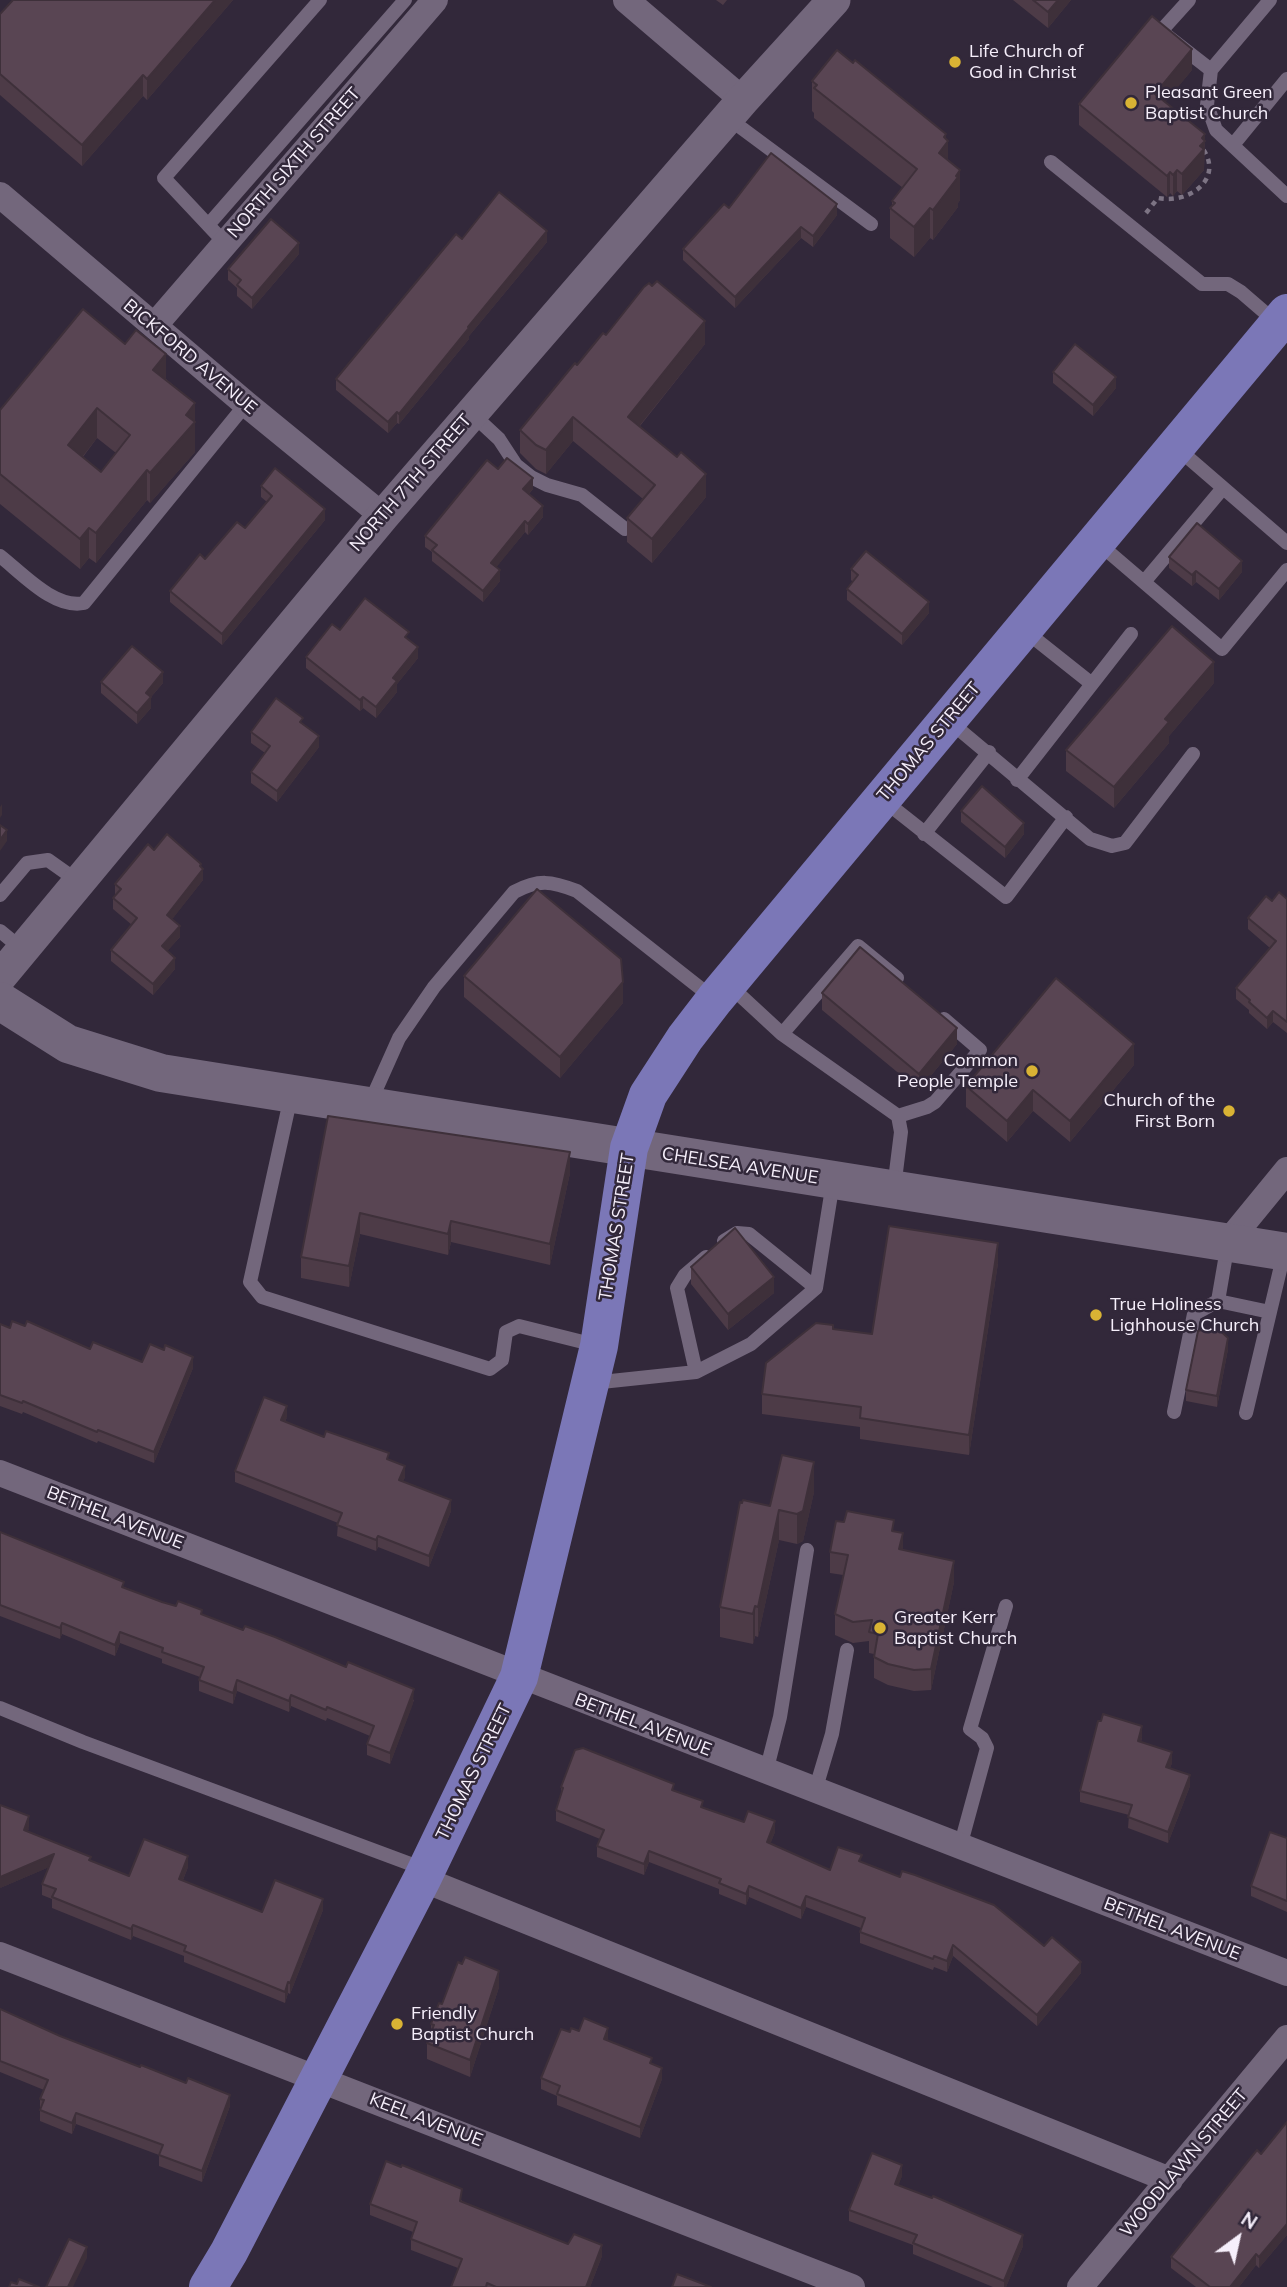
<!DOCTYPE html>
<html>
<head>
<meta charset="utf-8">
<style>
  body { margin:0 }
  #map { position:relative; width:1287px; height:2287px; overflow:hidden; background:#32283a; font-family:Mulish,sans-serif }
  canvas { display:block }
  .north { position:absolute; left:1203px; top:2203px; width:70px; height:70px; -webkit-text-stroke:5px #32283a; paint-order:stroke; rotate:33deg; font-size:19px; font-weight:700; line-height:28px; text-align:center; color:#f6effb }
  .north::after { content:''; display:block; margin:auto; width:24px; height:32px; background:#f6effb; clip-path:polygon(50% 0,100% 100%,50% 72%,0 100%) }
</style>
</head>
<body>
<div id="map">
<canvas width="1287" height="2287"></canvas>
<div class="north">N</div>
</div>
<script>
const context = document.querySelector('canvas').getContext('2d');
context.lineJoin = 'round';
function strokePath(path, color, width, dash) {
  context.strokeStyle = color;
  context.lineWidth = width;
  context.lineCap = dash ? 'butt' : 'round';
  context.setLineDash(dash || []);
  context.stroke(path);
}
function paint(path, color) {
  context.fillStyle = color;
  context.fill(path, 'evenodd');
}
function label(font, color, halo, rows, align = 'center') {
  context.font = font + ' Mulish,sans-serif';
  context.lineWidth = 5;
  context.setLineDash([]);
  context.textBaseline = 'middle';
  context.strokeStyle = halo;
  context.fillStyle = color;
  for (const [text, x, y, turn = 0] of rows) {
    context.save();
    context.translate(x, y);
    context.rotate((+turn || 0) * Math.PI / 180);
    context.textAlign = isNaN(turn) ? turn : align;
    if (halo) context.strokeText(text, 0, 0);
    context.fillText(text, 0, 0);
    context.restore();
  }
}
strokePath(new Path2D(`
  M1146 213 1158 198C1188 204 1224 180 1203 149`), '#7d7484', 4.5, [5, 5]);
strokePath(new Path2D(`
  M1189 0 1161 31 1211 70
  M1270 0 1211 70 1207 105 1216 130 1287 196
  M728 118 871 224
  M1233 145 1287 79
  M1051 162 1202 284H1228L1241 292 1277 323
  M209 224 405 0
  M225 243 164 178 320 0
  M471 413 499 439 516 465 531 477 547 485 582 495 625 529
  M1177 448 1287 543
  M1097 542 1222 649 1287 570
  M0 556C23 574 54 609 84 603L246 404
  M1144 582 1223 488
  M1024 630 1092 684 1131 634
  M949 721 1090 839 1112 846 1125 843 1193 754
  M1017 780 1092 684
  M882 799 1006 897 1066 817
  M924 834 989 752
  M0 895 27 863 48 860 79 882
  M0 931 23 950
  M729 985 782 1034 898 1116 901 1132 894 1188
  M782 1034 858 946 897 978
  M291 1096 250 1282 262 1297 490 1369 502 1360 506 1332 519 1326 599 1346
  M370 1103 399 1038 434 987 514 892C539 879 551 881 577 891L714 999
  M898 1116 927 1107 935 1102 980 1050 944 1019
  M724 1241 737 1233 749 1234 816 1288
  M1228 1243 1218 1301 1270 1312 1284 1253
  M696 1372 677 1288 685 1275 706 1257
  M592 1383 696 1372 751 1344 816 1288 833 1182
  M1174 1412 1194 1314 1218 1301
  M1246 1413 1270 1312
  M0 1708 83 1742 424 1869
  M766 1772 780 1717 807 1550
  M815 1791 832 1734 847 1650
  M960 1847 987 1748 982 1738 970 1729 1006 1606`), '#73677c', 14);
strokePath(new Path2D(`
  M626 0 743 100
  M0 195 246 404 383 516
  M154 326 435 0
  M1228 1242 1287 1170
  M0 1473 1287 1973
  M422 1879 1170 2180
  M0 1955 852 2287
  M1080 2287 1287 2038`), '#73677c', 26);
strokePath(new Path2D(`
  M0 977 383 516 743 100 834 0`), '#73677c', 33);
strokePath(new Path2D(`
  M0 1001 68 1044 161 1073 1287 1252`), '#73677c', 38);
strokePath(new Path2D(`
  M208 2287 229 2252 422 1879 519 1677 599 1346 629 1148 648 1095 685 1038 715 999 1287 313`), '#7b77b7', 38);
paint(new Path2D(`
  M13 0H233L147 100 143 96 82 166 0 95V14Z
  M716 0H727L723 5Z
  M1013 0H1071L1048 28Z
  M1192 70 1165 102 1205 134 1204 170 1182 195 1177 191 1173 196 1170 193 1167 197 1079 125V104Z
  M812 81 946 139 948 160 960 200 958 203V207L933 240 930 238 914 257 890 238V208L892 206V201L903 188 814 118V113L812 111Z
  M729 208 837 215 813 247 801 238 735 308 683 260V249Z
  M462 239 547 242 469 336V339L399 424 397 423 388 433 336 390V379Z
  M299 254 252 309 237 296V288L228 280V269Z
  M606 335 705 344 640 426 677 457 706 497 652 563 627 542V518L643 499 573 441 546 474 536 469 520 453V430L577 365Z
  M1053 372 1116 388 1093 416 1053 383Z
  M166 379 195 403V452L150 503 147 500 96 563 89 558 80 569 0 504V410ZM97 438 116 453 101 472 83 457Z
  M498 469 533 489 529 494 543 517 528 535 525 532 496 567 500 581 483 602 432 561V552L425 547V536Z
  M261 486 325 520 222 645 170 602V591L205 559 245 528 267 502 261 497Z
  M1169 557 1242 572 1219 600 1196 582 1192 586 1169 568Z
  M851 569 929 613 902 645 847 600V589L853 582 851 580Z
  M340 630 409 640 418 658 397 684V692L376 718 363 708 360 711 306 668V657Z
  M101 682 163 683 151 697V708L137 724 101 693Z
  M1214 683 1169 736V743L1114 808 1066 771V750Z
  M303 724 319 747 277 802 251 783V772L265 753 251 743V732Z
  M961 811 1024 834 1005 858 961 822Z
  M154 850 201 867 203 880 172 919 180 937 167 951 175 969 153 995 111 961V950L132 925 113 909V898L115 895V884Z
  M1287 899V1033L1273 1022 1267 1029 1249 1013V1010L1236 999V988L1270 948 1248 929V918L1272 901Z
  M464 976 623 1003 560 1078 464 997Z
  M822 993 957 1044 919 1090 822 1010Z
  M1134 1065 1070 1142 1033 1111 1007 1142 966 1107V1086Z
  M328 1116 570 1173 550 1265 451 1242 448 1255 360 1234 349 1287 301 1278V1257Z
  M998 1263 969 1455 860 1439V1427L762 1414V1394L833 1329 872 1334Z
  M691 1267 774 1293 728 1330 691 1284Z
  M0 1324 10 1328 25 1326 90 1349 142 1362 193 1368 154 1463 98 1441 97 1443 23 1412 22 1414 0 1406Z
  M1228 1349 1217 1407 1186 1401V1390Z
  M287 1417 285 1422 324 1437 389 1460 405 1477 403 1481 451 1511 429 1567 378 1547 376 1551 337 1536 338 1523 235 1482V1471Z
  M814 1492 803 1541 797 1544 779 1540 758 1637 755 1636 753 1644 720 1637V1607L770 1506Z
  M894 1531 903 1550 954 1582 931 1690 914 1691 888 1685 874 1678V1654L869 1653V1641L853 1643 835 1635V1614L843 1575 830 1573V1552Z
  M0 1532 124 1587 162 1602 202 1615 414 1700 390 1764 367 1755V1744L370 1736 327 1718 326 1721 291 1706 289 1712 237 1691 233 1704 199 1691V1680L200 1677 162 1663V1659L120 1643 115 1656 62 1634 60 1639 0 1616Z
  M1142 1737 1141 1742 1172 1763 1170 1768 1190 1786 1168 1843 1128 1828 1129 1815 1080 1802V1791Z
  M561 1787 674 1790 703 1807 744 1822 775 1832 770 1844 830 1870 862 1862 1044 1946 1081 1973 1037 2026 953 1956 947 1972 934 1967 933 1970 860 1943V1932L861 1928 806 1907 801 1919 749 1897 746 1905 719 1894V1889L649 1862 644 1875 597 1857V1846L600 1839 556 1821V1810L561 1793Z
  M29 1827 28 1831 91 1861 129 1876 188 1867 183 1880 262 1912 323 1910 290 1994 288 1993 285 2003 184 1962V1956L133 1936 131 1940 52 1908V1899L42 1895V1884L49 1867 0 1888Z
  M1287 1838V1912L1251 1896V1886Z
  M499 1987 470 2077 427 2059V2043L431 2035V2024L442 2004Z
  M0 2009 60 2036 230 2106 202 2182 159 2166V2155L76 2124 72 2134 40 2121V2099L44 2090 0 2072Z
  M579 2031 608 2039 607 2041 652 2064 662 2079 640 2138 557 2105V2096L541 2089V2078L570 2032Z
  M1287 2122V2235L1259 2268 1256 2265 1239 2287H1196L1171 2268V2257L1261 2154Z
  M902 2176 898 2185 932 2198 1023 2246 1006 2287H993L913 2254V2245L849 2221V2210Z
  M462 2200V2202L568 2244 602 2256 590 2287H451L458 2268 411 2250V2239L413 2232 370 2215V2204Z`), '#4d3b47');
paint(new Path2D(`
  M215 0H233L147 100V79Z
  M1058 0H1071L1048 28V12Z
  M1192 49V70L1155 115V94Z
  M143 75V96L82 166V145Z
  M946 134V143L948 141V171L939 153 944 137Z
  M1205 134 1204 170 1182 195V174L1200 146 1202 138Z
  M960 170V200L958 203V207L933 240V210Z
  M1177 170V191L1173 196V175Z
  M1170 172V193L1167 197V176Z
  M837 204V215L813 247V236Z
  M930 208V238L914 257V227Z
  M801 227V238L735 308V297Z
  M547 231V242L469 336V339L399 424V414L468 327Z
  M299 243V254L252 309V298Z
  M705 321V344L628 440V417Z
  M166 354V384L153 370Z
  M1116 377V388L1093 416V405Z
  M195 403V452L150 503V473L186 415Z
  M97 408V438L68 475V445Z
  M397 412V423L388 433V422Z
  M573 417V441L546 474V450Z
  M147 470V500L96 563V533Z
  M706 474V497L652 563V539Z
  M533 478V489L523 500V489Z
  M543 506V517L528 535V524Z
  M325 509V520L222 645V634Z
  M525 521V532L491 574V563Z
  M89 528V558L80 569V539Z
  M1242 561V572L1219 600V589Z
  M500 570V581L483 602V591Z
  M1196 571V582L1192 586V575Z
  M929 602V613L902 645V634Z
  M418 647V658L397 684V692L376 718V707L393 678Z
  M1214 662V683L1169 736V743L1114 808V787L1165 719Z
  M163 672V683L151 697V708L137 724V713L146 693Z
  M363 697V708L360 711V700Z
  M319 736V747L277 802V791Z
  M2 804V815L0 818V807Z
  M1024 823V834L1005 858V847Z
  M7 830V841L0 851V840Z
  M201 864V872L203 869V880L167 926V915Z
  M180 926V937L162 957V946Z
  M175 958V969L153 995V984Z
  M623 982V1003L560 1078V1057Z
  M1273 1011V1022L1267 1029V1018Z
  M957 1028V1044L919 1090V1074Z
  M1134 1044V1065L1070 1142V1121Z
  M1033 1090V1111L1007 1142V1121Z
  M570 1152V1173L550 1265V1244Z
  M360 1213V1234L349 1287V1266Z
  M451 1221V1242L448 1255V1234Z
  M998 1243V1263L969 1455V1435Z
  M774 1277V1293L728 1330V1314Z
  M1228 1338V1349L1217 1407V1396Z
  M193 1357V1368L154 1463V1452Z
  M287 1406V1417L281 1431V1420Z
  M814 1462V1492L803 1541 797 1544V1514Z
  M405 1466V1477L399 1491V1480Z
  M451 1500V1511L429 1567V1556Z
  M779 1510V1540L758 1637V1607Z
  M903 1533V1554L899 1549Z
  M378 1536V1547L376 1551V1540Z
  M954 1561V1582L931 1690V1669Z
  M755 1606V1636L753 1644V1614Z
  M62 1623V1634L60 1639V1628Z
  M120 1632V1643L115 1656V1645Z
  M237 1680V1691L233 1704V1693Z
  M414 1689 413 1704 390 1764V1753Z
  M291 1695V1706L289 1712V1701Z
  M1142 1726V1737L1138 1752V1741Z
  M1172 1752V1763L1166 1778V1767Z
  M1190 1775V1786L1168 1843V1832Z
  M29 1816V1827L24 1841V1830Z
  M775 1821V1832L767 1853V1842Z
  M649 1851V1862L644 1875V1864Z
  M54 1854V1865L0 1888V1877Z
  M188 1856V1867L179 1890V1879Z
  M749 1886V1897L746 1905V1894Z
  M806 1896V1907L801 1919V1908Z
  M323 1899V1910L290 1994V1983Z
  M133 1925V1936L131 1940V1929Z
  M953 1945V1956L947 1972V1961Z
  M1081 1962V1973L1037 2026V2015Z
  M499 1971V1987L470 2077V2060Z
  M288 1982V1993L285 2003V1992Z
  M608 2028V2039L604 2050V2039Z
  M662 2068V2079L640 2138V2127Z
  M230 2095V2106L202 2182V2171Z
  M76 2113V2124L72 2134V2123Z
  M902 2165V2176L895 2195V2184Z
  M1287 2224V2235L1259 2268V2257Z
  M1023 2235V2246L1006 2287H1004V2281Z
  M602 2245V2256L590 2287H586Z
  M87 2247V2258L73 2287H68Z
  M1256 2254V2265L1239 2287H1230Z`), '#3e303a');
const building = new Path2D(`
  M13 0H215L147 79 143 75 82 145 0 74V14Z
  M1033 0H1058L1048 12Z
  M1152 16 1192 49 1155 94 1205 134 1202 138 1205 141 1200 146 1204 149 1182 174 1177 170 1173 175 1170 172 1167 176 1079 104Z
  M837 50 853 63 855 60 946 134 944 137 948 141 939 153 960 170 956 176 958 177 933 210 930 208 914 227 890 208 895 203 892 201 917 169 814 88 817 85 812 81Z
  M771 153 837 204 813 236 801 227 735 297 683 249 724 204 729 208Z
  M499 192 547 231 468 327 469 328 399 414 397 412 388 422 336 379 456 234 462 239Z
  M271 219 299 243 252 298 237 285 241 280 228 269Z
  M657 281 705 321 628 417 677 457 681 452 706 474 652 539 627 518 655 485 573 417 546 450 536 445 520 430 575 363 577 365 603 333 606 335 644 287 649 283 652 286Z
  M83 309 125 344 136 330 166 354 153 370 195 403 186 415 195 422 150 473 147 470 96 533 89 528 80 539 0 474V410ZM97 408 130 435 101 472 68 445Z
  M1075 344 1116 377 1093 405 1053 372Z
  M507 458 533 478 523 489 543 506 528 524 525 521 491 563 500 570 483 591 432 550 437 545 425 536 487 460 498 469Z
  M275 468 325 509 222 634 170 591 200 554 205 559 237 522 245 528 272 496 261 486Z
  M1197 523 1242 561 1219 589 1196 571 1192 575 1169 557Z
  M866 551 929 602 902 634 847 589 858 575 851 569Z
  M365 598 409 632 405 637 418 647 393 678 397 681 376 707 363 697 360 700 306 657 332 624 340 630Z
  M1172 626 1214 662 1165 719 1169 722 1114 787 1066 750Z
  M132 646 163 672 146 693 151 697 137 713 101 682Z
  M276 698 303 718 300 722 319 736 277 791 251 772 270 746 251 732Z
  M982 786 1024 823 1005 847 961 811Z
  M0 825 7 830 0 840Z
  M167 834 201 864 200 866 203 869 167 915 180 926 162 946 175 958 153 984 111 950 137 918 113 898 121 889 115 884 148 844 154 850Z
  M537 889 621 959 623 982 560 1057 464 976Z
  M1279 892 1287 899V1022L1273 1011 1267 1018 1249 1002 1250 1000 1236 988 1276 941 1248 918 1266 896 1272 901Z
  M860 947 957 1028 919 1074 822 993Z
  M1056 978 1134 1044 1070 1121 1033 1090 1007 1121 966 1086Z
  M328 1116 570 1152 550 1244 451 1221 448 1234 360 1213 349 1266 301 1257Z
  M889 1226 998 1243 969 1435 860 1418 861 1407 762 1394 766 1363 816 1323 833 1325V1329L872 1334Z
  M735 1228 774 1277 728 1314 691 1267Z
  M12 1321 25 1326 27 1321 90 1349 93 1342 142 1362 150 1344 164 1350 165 1345 193 1357 154 1452 98 1430 97 1432 23 1401 22 1403 0 1395V1324L10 1328Z
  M1215 1326 1228 1338 1217 1396 1186 1390 1198 1331Z
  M264 1397 287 1406 281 1420 324 1437 326 1431 389 1453 387 1459 405 1466 399 1480 451 1500 429 1556 378 1536 376 1540 337 1525 342 1513 235 1471Z
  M782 1455 814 1462 803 1511 797 1514 779 1510 758 1607 755 1606 753 1614 720 1607 740 1502 742 1503 743 1500 770 1506Z
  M847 1511 894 1520 892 1531 903 1533 899 1549 954 1561 931 1669 914 1670 888 1664 874 1657 878 1634 869 1632 872 1620 853 1622 835 1614 848 1555 830 1552 836 1521 844 1522Z
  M0 1532 124 1582 122 1587 162 1602 176 1606 178 1601 202 1610 201 1614 243 1630 245 1626 275 1637 346 1667 348 1662 414 1689 390 1753 367 1744 374 1726 327 1707 326 1710 291 1695 289 1701 237 1680 233 1693 199 1680 204 1667 162 1652 163 1648 120 1632 115 1645 62 1623 60 1628 0 1605Z
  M1103 1714 1142 1726 1138 1741 1172 1752 1166 1767 1190 1775 1168 1832 1128 1817 1132 1805 1080 1791 1098 1721H1101Z
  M583 1748 674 1784 672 1790 703 1801 701 1807 744 1822 748 1811 775 1821 767 1842 830 1870 838 1847 862 1855 859 1861 900 1877 902 1871 915 1875 994 1905 1044 1946 1052 1937 1081 1962 1037 2015 953 1945 947 1961 934 1956 933 1959 860 1932 865 1918 806 1896 801 1908 749 1886 746 1894 719 1883 721 1879 649 1851 644 1864 597 1846 604 1830 556 1810 563 1788 561 1787 575 1750Z
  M0 1805 29 1816 24 1830 91 1857 89 1860 129 1876 144 1839 188 1856 179 1879 262 1912 275 1880 323 1899 290 1983 288 1982 285 1992 184 1951 186 1946 133 1925 131 1929 52 1897 56 1889 42 1884 54 1854 0 1877Z
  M1270 1832 1287 1838V1901L1251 1886Z
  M465 1957 499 1971 470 2060 427 2043 434 2025 431 2024 439 2003 442 2004 458 1962 462 1964Z
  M0 2009 60 2036 140 2067 141 2065 186 2083 188 2078 230 2095 202 2171 159 2155 163 2145 76 2113 72 2123 40 2110 44 2100 40 2099 48 2080 0 2061Z
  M584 2018 608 2028 604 2039 652 2058 650 2063 662 2068 640 2127 557 2094 560 2086 541 2078 561 2029 570 2032 571 2028 579 2031Z
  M1287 2122V2224L1259 2257 1256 2254 1230 2287H1210L1171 2257 1257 2150 1261 2154Z
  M872 2153 902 2165 895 2184 932 2198 933 2196 1023 2235 1004 2281 913 2243 917 2235 849 2210Z
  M386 2161 401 2167 402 2165 462 2189 460 2201 568 2244 574 2234 602 2245 586 2287H496L487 2283 486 2287H451L462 2259 411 2239 417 2222 370 2204Z
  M69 2239 87 2247 68 2287H46Z
  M677 2274 711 2287H672Z
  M19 2279 39 2287H9L11 2282 17 2284Z`);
paint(building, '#594553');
strokePath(building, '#3e303a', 2);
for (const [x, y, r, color] of [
  [955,62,7,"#d9b334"],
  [1131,103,7,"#d9b334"],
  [1032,1071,7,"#d9b334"],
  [1229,1111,7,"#d9b334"],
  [1096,1315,7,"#d9b334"],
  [880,1628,7,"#d9b334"],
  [397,2024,7,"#d9b334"]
]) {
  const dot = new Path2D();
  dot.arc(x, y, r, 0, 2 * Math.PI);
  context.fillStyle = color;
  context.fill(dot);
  strokePath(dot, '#32283a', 2.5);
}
label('18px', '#f6effb', '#32283a', [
  ["Life Church of",969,52],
  ["God in Christ",969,73],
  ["Pleasant Green",1145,93],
  ["Baptist Church",1145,114],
  ["Common",1018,1061,"right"],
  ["People Temple",1018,1082,"right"],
  ["Church of the",1215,1101,"right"],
  ["First Born",1215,1122,"right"],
  ["True Holiness",1110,1305],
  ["Lighhouse Church",1110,1326],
  ["Greater Kerr",894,1618],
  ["Baptist Church",894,1639],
  ["Friendly",411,2014],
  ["Baptist Church",411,2035]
], 'left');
label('18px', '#f6effb', '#32283a', [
  ["NORTH SIXTH STREET",294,163,-49],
  ["BICKFORD AVENUE",190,357,40],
  ["NORTH 7TH STREET",411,483,-49],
  ["THOMAS STREET",929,742,-50],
  ["CHELSEA AVENUE",740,1166,9],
  ["THOMAS STREET",617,1227,-81],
  ["BETHEL AVENUE",115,1518,21],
  ["BETHEL AVENUE",643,1725,21],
  ["THOMAS STREET",474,1772,-64],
  ["BETHEL AVENUE",1172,1929,21],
  ["KEEL AVENUE",426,2120,21],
  ["WOODLAWN STREET",1184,2163,-50]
]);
</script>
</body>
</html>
